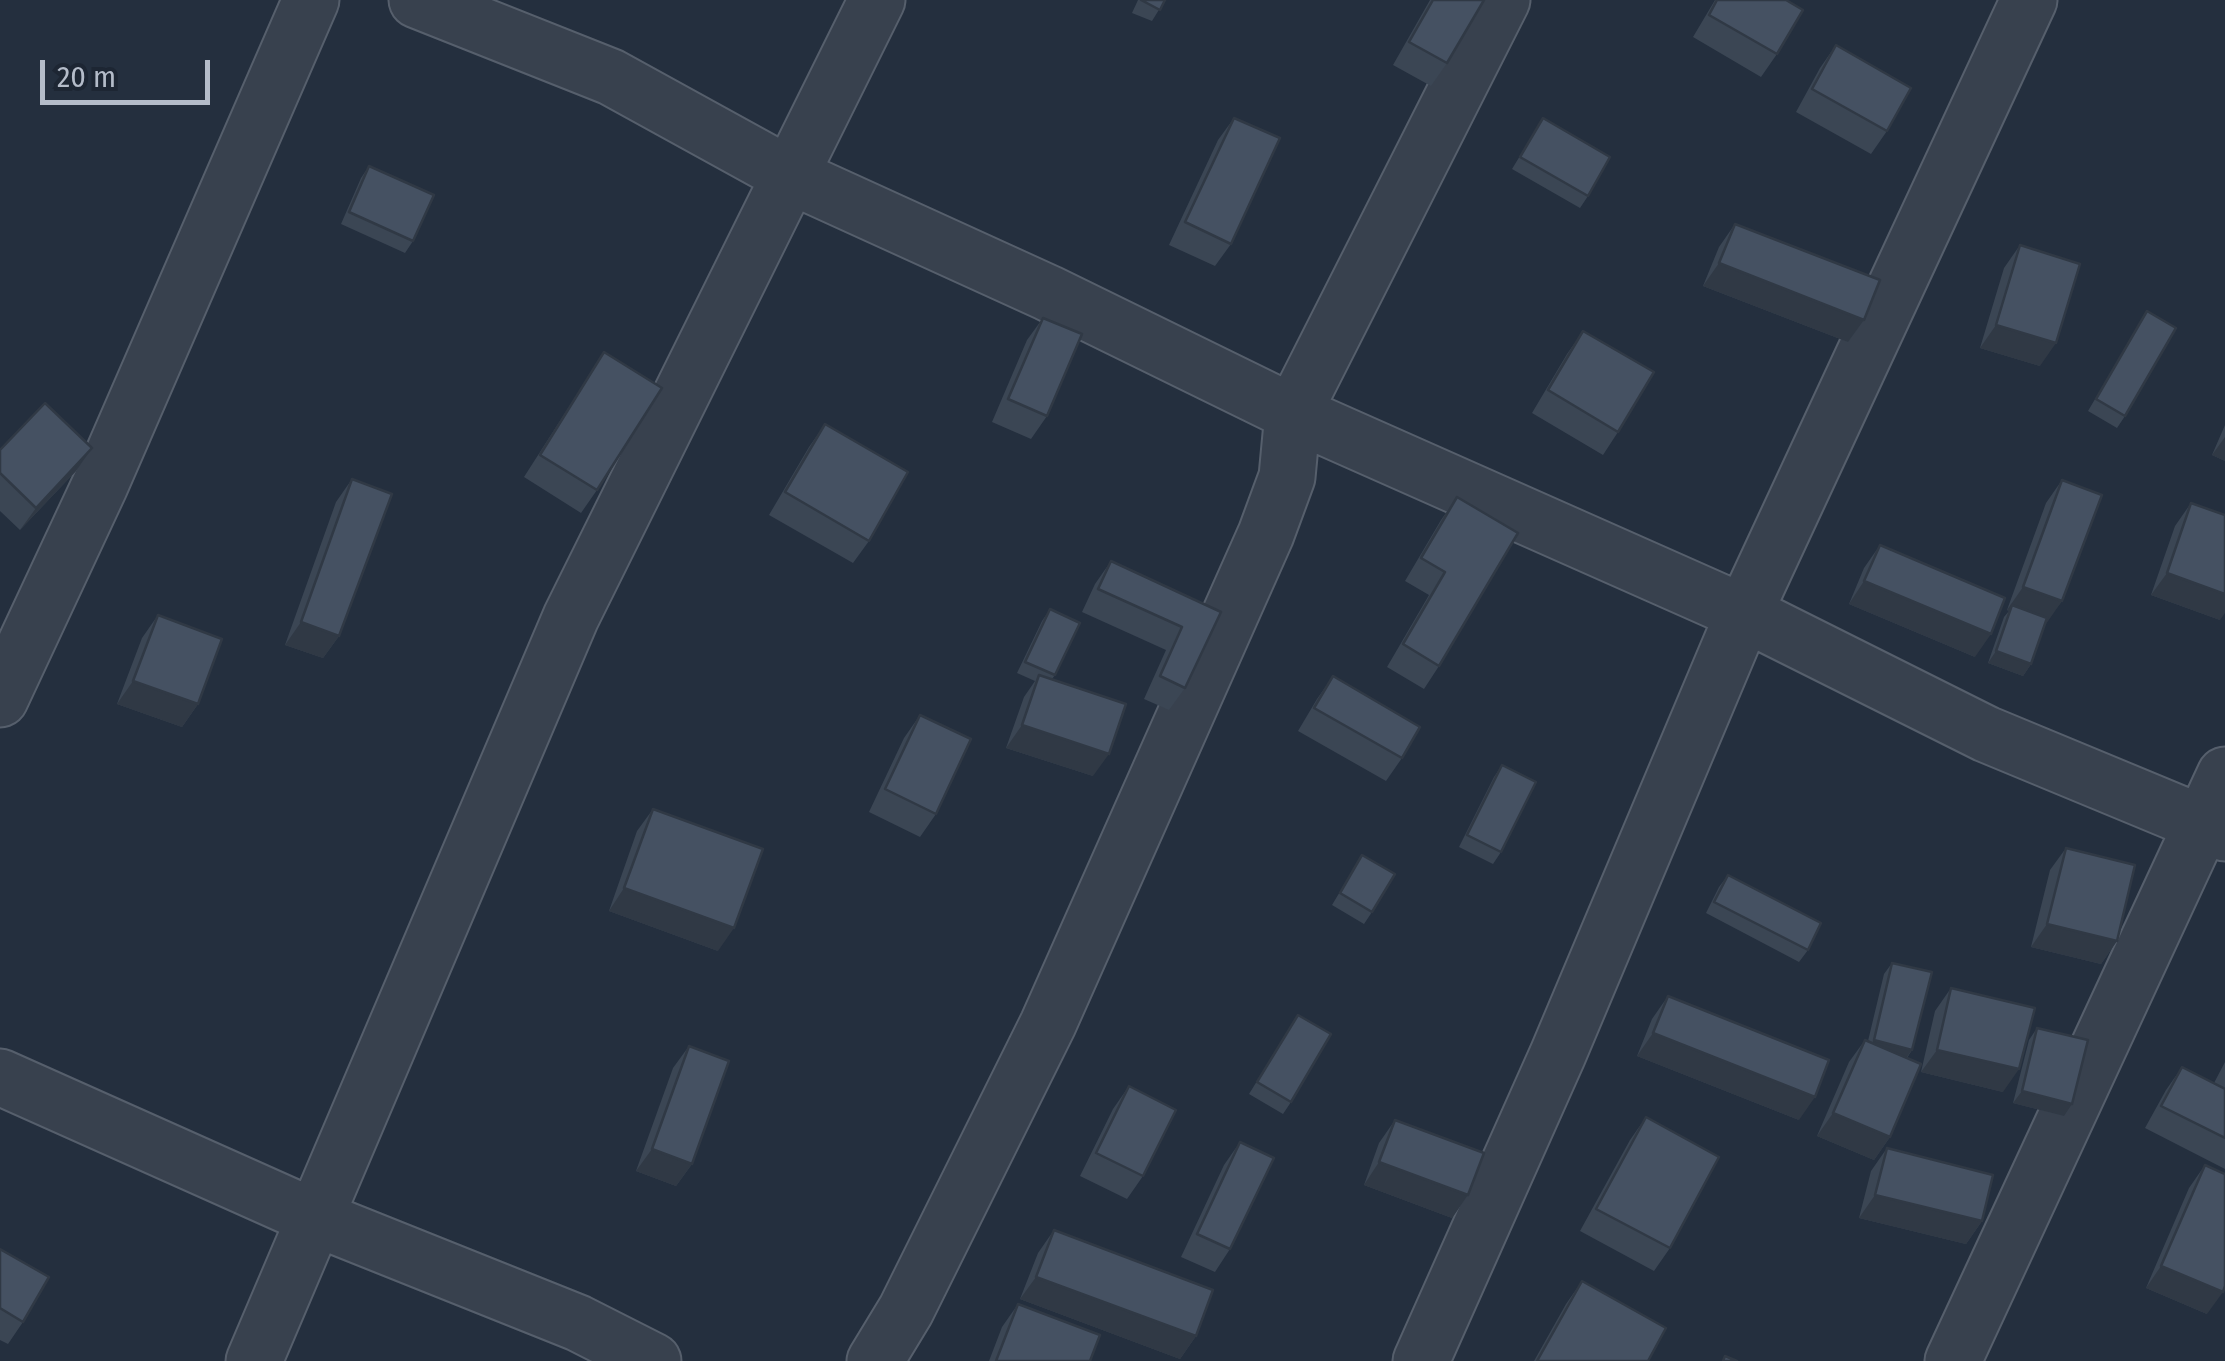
<!DOCTYPE html>
<html>
<head>
<meta charset="utf-8">
<style>
  body { margin:0 }
  #map { position:relative; width:2225px; height:1361px; overflow:hidden; background:#242f3e; font-family:"Fira Sans Condensed",sans-serif }
  canvas { display:block }
  .scale { position:absolute; left:40px; top:60px; width:170px; height:45px; box-sizing:border-box; border:5px solid #b4bcc9; border-top:0; padding-left:12px; font-size:30px; line-height:35px; white-space:nowrap; color:#b4bcc9; -webkit-text-stroke:8px #1d2633; paint-order:stroke }
</style>
</head>
<body>
<div id="map">
<canvas width="2225" height="1361"></canvas>
<div class="scale">20 m</div>
</div>
<script>
const context = document.querySelector('canvas').getContext('2d');
context.lineJoin = 'round';
function strokePath(path, color, width, dash) {
  context.strokeStyle = color;
  context.lineWidth = width;
  context.lineCap = dash ? 'butt' : 'round';
  context.setLineDash(dash || []);
  context.stroke(path);
}
function paint(path, color) {
  context.fillStyle = color;
  context.fill(path, 'evenodd');
}
const street = new Path2D(`
  M417 0 611 77 789 175 1048 293 1293 413 1744 613 1986 734 2225 833
  M0 699 100 485 311 0
  M0 1077 318 1219 578 1323 653 1361
  M254 1361 571 617 877 0
  M875 1361 906 1310 1048 1024 1266 534 1287 477 1293 413 1502 0
  M1421 1361 1558 1054 1744 613 2029 0
  M1953 1361 2225 775`);
strokePath(street, '#565f6c', 59);
strokePath(street, '#38414e', 55);
paint(new Path2D(`
  M1138 0H1165L1152 21 1132 13Z
  M1430 0H1484L1447 63 1431 86 1393 65Z
  M1715 0H1786L1777 54 1761 77 1693 37Z
  M1836 45 1887 131 1871 154 1796 112 1820 68Z
  M1234 118 1231 244 1215 266 1169 245 1218 140Z
  M1543 118 1588 196 1580 208 1512 169Z
  M369 166 413 241 405 253 341 224 361 178Z
  M1735 224 1864 320 1848 342 1703 286 1719 247Z
  M2020 245 2040 366 1980 348 2004 268Z
  M2147 311 2125 416 2117 428 2088 411Z
  M1043 318 1047 416 1031 439 992 422 1027 340Z
  M1583 331 1618 432 1603 455 1532 413 1567 354Z
  M604 352 597 490 581 513 524 477Z
  M825 424 869 541 853 563 769 515 809 447Z
  M2225 425V461L2212 455Z
  M0 450 76 471 20 530 0 511Z
  M352 479 339 636 323 658 285 645 336 502Z
  M2062 480V601L2045 623 2031 664 2023 676 1988 663 2004 617 2009 611 2007 610 2046 503Z
  M1457 497 1439 666 1424 689 1387 667 1429 595 1405 581 1441 520Z
  M2191 503 2220 620 2151 595 2175 526Z
  M1880 545 1975 657 1849 604 1864 568Z
  M1111 561 1221 612 1185 688 1169 710 1144 699 1166 650 1082 612 1095 584Z
  M1050 609 1055 675 1052 679 1093 776 1006 748 1024 697 1035 681 1017 673 1042 621Z
  M158 615 198 704 182 727 117 704 142 638Z
  M1333 676 1402 758 1386 781 1298 731 1317 699Z
  M920 715 936 814 920 837 869 812 904 738Z
  M1502 765 1501 852 1493 864 1459 847 1494 777Z
  M653 809 718 951 609 911 637 831Z
  M2066 848 2117 941 2101 964 2031 947 2050 870Z
  M1362 855 1372 912 1364 924 1332 905Z
  M1728 875 1808 950 1799 962 1706 913 1719 887Z
  M1892 963 1912 1050 1907 1058 1890 1137 1874 1160 1817 1136 1849 1062 1865 1040 1868 1041 1884 974Z
  M1951 988 2003 1092 1921 1072 1935 1011Z
  M1668 996 1799 1120 1637 1056 1652 1019Z
  M1298 1015 1291 1102 1283 1114 1249 1094Z
  M2037 1028 2064 1116 2013 1103 2029 1040Z
  M689 1046 692 1164 676 1186 636 1171 673 1068Z
  M2225 1062V1169L2145 1128 2166 1090 2182 1067 2214 1083Z
  M1129 1086 1143 1176 1127 1199 1080 1176 1113 1109Z
  M1646 1117 1670 1248 1654 1271 1580 1231 1630 1140Z
  M1395 1120 1468 1195 1452 1218 1364 1185 1379 1143Z
  M1240 1142 1230 1249 1215 1272 1181 1257 1224 1165Z
  M1887 1148 1982 1221 1966 1244 1859 1218 1871 1171Z
  M2205 1165 2207 1314 2146 1288 2189 1188Z
  M1054 1230 1196 1336 1180 1359 1020 1299 1038 1253Z
  M0 1249 23 1322 8 1344 0 1340Z
  M1582 1281 1648 1361H1534L1566 1304Z
  M1018 1304 1090 1361H989L1002 1327Z`), '#3b4654');
paint(new Path2D(`
  M1719 263 1864 320 1848 342 1703 286Z
  M1996 325 2056 343 2040 366 1980 348Z
  M2225 437V461L2212 455Z
  M92 448 76 471 20 530 36 508Z
  M2167 573 2225 594V613L2220 620 2151 595Z
  M1864 581 1991 634 1975 657 1849 604Z
  M2023 587 2062 601 2046 624 2010 611 2012 605 2009 611 2007 610Z
  M301 622 339 636 323 658 285 645Z
  M1996 651 2031 664 2023 676 1988 663Z
  M133 681 198 704 182 727 117 704Z
  M1022 725 1109 754 1093 776 1006 748Z
  M624 888 734 928 718 951 609 911Z
  M2047 924 2117 941 2101 964 2031 947Z
  M1653 1033 1815 1097 1799 1120 1637 1056Z
  M1874 1040 1912 1050 1904 1061 1865 1052Z
  M1937 1050 2019 1069 2003 1092 1921 1072Z
  M2022 1091 2072 1104 2064 1116 2013 1103Z
  M1833 1113 1890 1137 1874 1160 1817 1136Z
  M652 1149 692 1164 676 1186 636 1171Z
  M1379 1162 1468 1195 1452 1218 1364 1185Z
  M1875 1195 1982 1221 1966 1244 1859 1218Z
  M2161 1266 2223 1292 2207 1314 2146 1288Z
  M1036 1277 1196 1336 1180 1359 1020 1299Z`), '#303945');
const building = new Path2D(`
  M1141 0H1165L1160 10Z
  M1433 0H1484L1447 63 1409 42Z
  M1717 0H1786L1803 10 1777 54 1709 15Z
  M1836 45 1911 88 1887 131 1812 89Z
  M1234 118 1280 138 1231 244 1185 222Z
  M1543 118 1610 157 1588 196 1520 157Z
  M369 166 434 195 413 241 349 212Z
  M1735 224 1880 280 1864 320 1719 263Z
  M2020 245 2080 264 2056 343 1996 325Z
  M2147 311 2176 328 2125 416 2096 399Z
  M1043 318 1082 334 1047 416 1008 399Z
  M1583 331 1654 372 1618 432 1548 390Z
  M604 352 662 388 597 490 540 455Z
  M45 403 92 448 36 508 0 473V450Z
  M825 424 908 472 869 541 785 492Z
  M352 479 392 494 339 636 301 622Z
  M2062 480 2102 495 2062 601 2023 587Z
  M1457 497 1518 533 1439 666 1403 644 1445 572 1421 558Z
  M2191 503 2225 515V594L2167 573Z
  M1880 545 2005 598 1991 634 1864 581Z
  M1111 561 1221 612 1185 688 1160 676 1182 627 1098 589Z
  M2012 605 2047 618 2031 664 1996 651Z
  M1050 609 1080 623 1055 675 1025 662Z
  M158 615 222 639 198 704 133 681Z
  M1039 675 1126 704 1109 754 1022 725Z
  M1333 676 1420 727 1402 758 1314 708Z
  M920 715 971 739 936 814 885 789Z
  M1502 765 1536 782 1501 852 1467 835Z
  M653 809 763 849 734 928 624 888Z
  M2066 848 2135 865 2117 941 2047 924Z
  M1362 855 1395 874 1372 912 1340 893Z
  M1728 875 1821 923 1808 950 1714 902Z
  M1892 963 1932 972 1912 1050 1874 1040Z
  M1951 988 2035 1008 2019 1069 1937 1050Z
  M1668 996 1829 1060 1815 1097 1653 1033Z
  M1298 1015 1331 1034 1291 1102 1257 1082Z
  M2037 1028 2088 1040 2072 1104 2022 1091Z
  M1865 1040 1921 1064 1890 1137 1833 1113Z
  M689 1046 729 1061 692 1164 652 1149Z
  M2182 1067 2225 1089V1138L2161 1106Z
  M1129 1086 1176 1110 1143 1176 1096 1153Z
  M1646 1117 1719 1157 1670 1248 1596 1209Z
  M1395 1120 1484 1153 1468 1195 1379 1162Z
  M1240 1142 1274 1158 1230 1249 1197 1234Z
  M1887 1148 1993 1175 1982 1221 1875 1195Z
  M2205 1165 2225 1174V1286L2223 1292 2161 1266Z
  M1054 1230 1213 1290 1196 1336 1036 1277Z
  M0 1249 49 1277 23 1322 0 1308Z
  M1582 1281 1666 1328 1648 1361H1537Z
  M1018 1304 1100 1335 1090 1361H996Z
  M1725 1356 1737 1361H1723Z`);
paint(building, '#455162');
strokePath(building, '#303945', 2.5);
</script>
</body>
</html>
